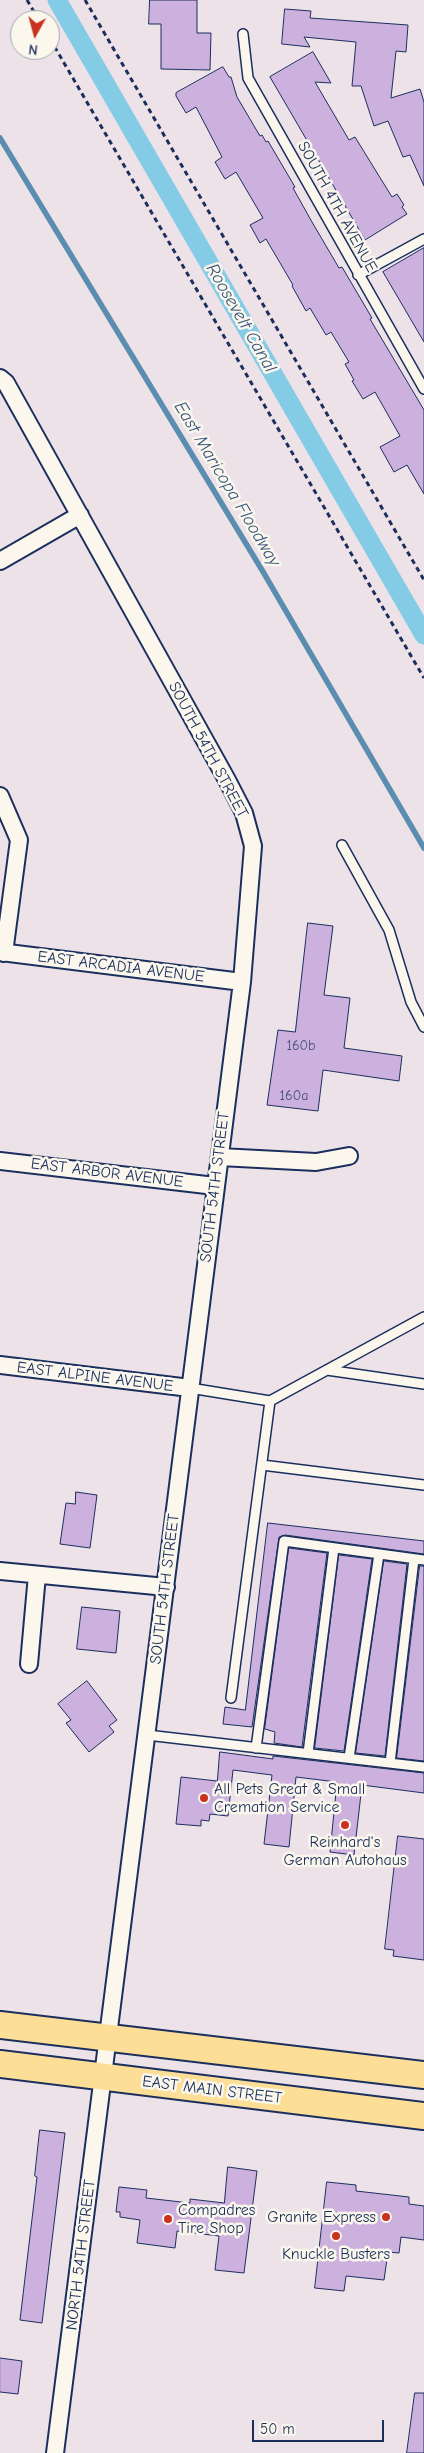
<!DOCTYPE html>
<html>
<head>
<meta charset="utf-8">
<style>
  body { margin:0 }
  #map { position:relative; width:424px; height:2453px; overflow:hidden; background:#ede2e8; font-family:"Comic Neue",sans-serif }
  canvas { display:block }
  .north { position:absolute; left:10px; top:10px; width:50px; height:50px; box-sizing:border-box; background:#fbf7ec; border:1px solid #a1a7b3; border-radius:50%; rotate:187deg; font-size:14px; font-weight:700; line-height:20px; text-align:center; color:#1b2f5e }
  .north::after { content:''; display:block; margin:auto; width:18px; height:22px; background:#c8321e; clip-path:polygon(50% 0,100% 100%,50% 72%,0 100%) }
  .scale { position:absolute; left:252px; top:2420px; width:132px; height:22px; box-sizing:border-box; border:2px solid #1b2f5e; border-top:0; padding-left:6px; font-size:15px; line-height:18px; white-space:nowrap; color:#1b2f5e; -webkit-text-stroke:4px #fbf7ec; paint-order:stroke }
</style>
</head>
<body>
<div id="map">
<canvas width="424" height="2453"></canvas>
<div class="north">N</div>
<div class="scale">50 m</div>
</div>
<script>
const context = document.querySelector('canvas').getContext('2d');
context.lineJoin = 'round';
function strokePath(path, color, width, dash) {
  context.strokeStyle = color;
  context.lineWidth = width;
  context.lineCap = dash ? 'butt' : 'round';
  context.setLineDash(dash || []);
  context.stroke(path);
}
function paint(path, color) {
  context.fillStyle = color;
  context.fill(path, 'evenodd');
}
function label(font, color, halo, rows, align = 'center') {
  context.font = font + ' "Comic Neue",sans-serif';
  context.lineWidth = 5;
  context.setLineDash([]);
  context.textBaseline = 'middle';
  context.strokeStyle = halo;
  context.fillStyle = color;
  for (const [text, x, y, turn = 0] of rows) {
    context.save();
    context.translate(x, y);
    context.rotate((+turn || 0) * Math.PI / 180);
    context.textAlign = isNaN(turn) ? turn : align;
    if (halo) context.strokeText(text, 0, 0);
    context.fillText(text, 0, 0);
    context.restore();
  }
}
strokePath(new Path2D(`
  M0 138 262 570 424 848`), '#5a8db0', 5.5);
strokePath(new Path2D(`
  M57 0 424 635`), '#84cbe6', 19);
const building = new Path2D(`
  M150 0H197V33H211L210 70 161 69V24H149Z
  M285 9 311 11 310 18 408 25 406 52 396 51 391 98 420 89 424 102V186L410 155 403 157 388 121 374 126 361 86H352L356 42 304 37 310 47 282 44Z
  M313 52 331 83 315 82 349 140 355 137 392 197 397 194 404 205 402 207 407 214 365 240 270 77Z
  M223 67 229 77H231L237 97 260 136 262 135 266 142 268 141 295 187 293 188 312 222 339 268 342 267 372 318 370 319 424 410V494L407 465 394 472 380 447 400 436 375 392 363 399 352 381 354 380 345 364 349 362 331 332 326 335 310 308 306 311 292 286 293 285 266 239 260 243 250 225 263 218 236 172 225 179 215 162 222 157 196 107 186 113 176 96V93Z
  M424 248V342L383 272Z
  M308 923 333 926 324 995 350 998 344 1048 402 1056 399 1081 323 1070 318 1111 267 1105 278 1030 295 1032Z
  M76 1492 97 1495 90 1548 60 1544 66 1503 75 1504Z
  M268 1523 424 1541V1554L285 1535 279 1537 252 1727 223 1724 225 1707 245 1710Z
  M289 1548 327 1553 302 1747 274 1743 275 1732 265 1729Z
  M339 1555 372 1559 344 1751 315 1748Z
  M384 1561 407 1564 385 1756 356 1753Z
  M420 1566H424V1761L397 1758Z
  M82 1607 120 1611 116 1653 77 1649Z
  M87 1681 117 1720 109 1726 114 1732 89 1752 66 1723 71 1720 58 1704Z
  M220 1752 273 1759V1756L424 1773V1793L362 1785 354 1855 330 1852 337 1782 296 1777 289 1847 264 1844 272 1775 233 1770 228 1816 210 1814 209 1821 201 1820V1826L176 1824 181 1777 217 1781Z
  M398 1836 424 1839V1960L393 1956 394 1950 385 1949Z
  M40 2130 65 2133 42 2323 20 2320 37 2177 35 2176Z
  M228 2167 257 2171 244 2273 215 2270 219 2236 177 2231 175 2248 137 2243 140 2220 120 2217V2212H116L119 2187 147 2190 146 2198 190 2203V2199L224 2203Z
  M327 2182 356 2185V2191L409 2197V2204L424 2206V2240L401 2237 399 2253 388 2252 384 2280 346 2276 344 2291 315 2288Z
  M0 2358 22 2361 18 2394 0 2392Z
  M415 2393H424V2453H407Z`);
paint(building, '#ccb0dd');
strokePath(building, '#1b2f5e', 1);
const lane = new Path2D(`
  M243 34 248 78 424 389
  M358 275 424 239
  M342 845 389 930 411 1002 424 1027
  M327 1370 424 1384
  M190 1388 270 1401 424 1317
  M262 1465 424 1485
  M231 1698 270 1401
  M147 1735 424 1767
  M256 1748 284 1541 424 1560
  M308 1753 334 1548
  M349 1758 379 1554
  M390 1763 414 1559`);
const street = new Path2D(`
  M0 378 6 383 227 780 244 813 253 846 242 982 55 2453
  M0 561 80 515
  M0 796 19 840 4 953
  M0 952 242 982
  M220 1157 316 1162 349 1156
  M0 1161 215 1186
  M0 1365 190 1388
  M0 1571 166 1587
  M29 1664 37 1575`);
const primary = new Path2D(`
  M0 2025 424 2075
  M0 2064 424 2116`);
strokePath(lane, '#1b2f5e', 12);
strokePath(street, '#1b2f5e', 20);
strokePath(primary, '#1b2f5e', 30);
strokePath(new Path2D(`
  M27 0 39 20
  M85 0 424 580
  M50 39 424 678`), '#1b2f5e', 3, [5, 4]);
strokePath(lane, '#fbf7ec', 9);
strokePath(street, '#fbf7ec', 16);
strokePath(primary, '#fdde96', 26);
for (const [x, y, r, color] of [
  [204,1798,5,"#c8321e"],
  [345,1825,5,"#c8321e"],
  [386,2217,5,"#c8321e"],
  [168,2219,5,"#c8321e"],
  [336,2236,5,"#c8321e"]
]) {
  const dot = new Path2D();
  dot.arc(x, y, r, 0, 2 * Math.PI);
  context.fillStyle = color;
  context.fill(dot);
  strokePath(dot, '#fbf7ec', 2);
}
label('14px', '#474f7e', null, [
  ["160b",301,1046],
  ["160a",294,1096]
]);
label('16px', '#1b2f5e', '#fbf7ec', [
  ["SOUTH 4TH AVENUE",337,207,61],
  ["SOUTH 54TH STREET",208,750,62],
  ["EAST ARCADIA AVENUE",121,967,7],
  ["EAST ARBOR AVENUE",107,1173,7],
  ["SOUTH 54TH STREET",215,1187,-83],
  ["EAST ALPINE AVENUE",95,1377,7],
  ["SOUTH 54TH STREET",165,1589,-83],
  ["EAST MAIN STREET",212,2090,7],
  ["NORTH 54TH STREET",81,2255,-83]
]);
label('16px', '#1b2f5e', '#fbf7ec', [
  ["All Pets Great & Small",214,1789],
  ["Cremation Service",214,1807],
  ["Reinhard's",345,1842,"center"],
  ["German Autohaus",345,1860,"center"],
  ["Compadres",178,2210],
  ["Tire Shop",178,2228],
  ["Granite Express",376,2217,"right"],
  ["Knuckle Busters",336,2254,"center"]
], 'left');
label('italic 18px', '#355680', '#fbf7ec', [
  ["Roosevelt Canal",241,318,60],
  ["East Maricopa Floodway",227,484,59]
]);
</script>
</body>
</html>
